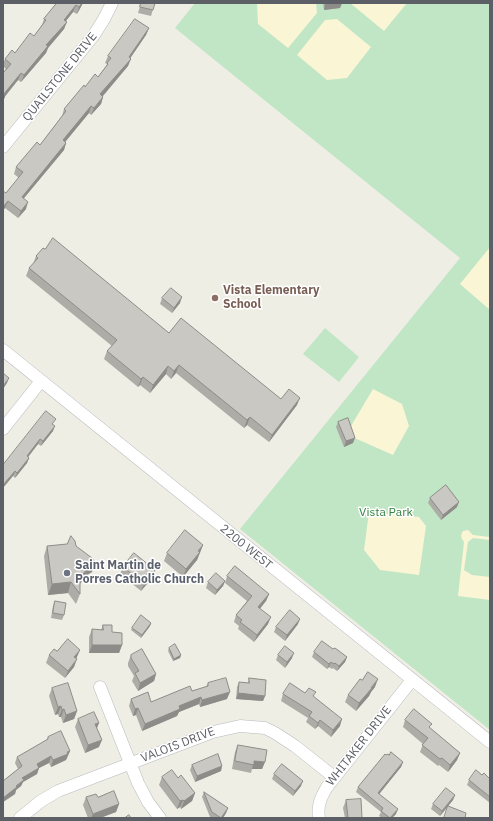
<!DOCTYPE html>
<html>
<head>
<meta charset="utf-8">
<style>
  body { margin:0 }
  #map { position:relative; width:493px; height:821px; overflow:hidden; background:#efeee5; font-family:"IBM Plex Sans",sans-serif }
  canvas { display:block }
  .frame { position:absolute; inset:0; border:4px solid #5c5f65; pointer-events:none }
</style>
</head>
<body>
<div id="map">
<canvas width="493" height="821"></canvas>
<div class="frame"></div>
</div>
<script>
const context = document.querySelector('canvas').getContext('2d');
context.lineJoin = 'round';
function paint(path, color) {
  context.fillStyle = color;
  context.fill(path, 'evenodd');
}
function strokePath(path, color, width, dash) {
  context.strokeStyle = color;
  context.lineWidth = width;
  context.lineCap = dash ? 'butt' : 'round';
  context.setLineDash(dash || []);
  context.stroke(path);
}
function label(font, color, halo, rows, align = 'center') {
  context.font = font + ' "IBM Plex Sans",sans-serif';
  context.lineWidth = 3;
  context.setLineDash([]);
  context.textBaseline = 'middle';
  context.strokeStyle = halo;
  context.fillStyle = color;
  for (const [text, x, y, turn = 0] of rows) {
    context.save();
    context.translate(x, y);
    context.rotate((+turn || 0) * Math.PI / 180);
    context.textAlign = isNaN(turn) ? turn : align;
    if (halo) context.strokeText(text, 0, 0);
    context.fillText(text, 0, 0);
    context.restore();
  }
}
paint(new Path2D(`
  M195 3H490V730L240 529 460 258 175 28Z
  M325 328 359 357 339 382 303 354Z`), '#c1e6c5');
paint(new Path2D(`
  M257 3H316L317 13 288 48 258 24Z
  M350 3H407L384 31Z
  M337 19 371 47 347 78 327 80 297 55 325 20Z
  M490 247V310L460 284Z
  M373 389 402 404 409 426 393 455 350 436 348 431Z
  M369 512 419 517 426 526 419 575 380 570 364 550Z
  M468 530 473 535 490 537V540L473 538 468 542 464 570 472 575 490 577V600L458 596 464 542C461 538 460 535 463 531Z`), '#faf5d4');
const minor = new Path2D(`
  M3 147 94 35 104 19 112 3
  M3 350 490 742
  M3 429 41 381
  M100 687 138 783 148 802 160 818
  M20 818 41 801 58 791 213 732 240 726 265 728 275 733 295 746 334 777
  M319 818C317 806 321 797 327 787L412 680`);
strokePath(minor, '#b7b9be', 13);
strokePath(minor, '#fff', 12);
paint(new Path2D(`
  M57 3H83L77 14 73 12 66 21 64 29 48 48 46 53 21 82 18 80 5 96 3 103V73L6 69 3 66V64L5 59 15 53 34 36 42 25 44 19Z
  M141 3H155L151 16 138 13Z
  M323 3H342L340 8 324 10Z
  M149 28 146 35 130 58 128 66 102 96 103 97 101 104 91 115 89 113 65 142 66 143 64 150 24 198 26 209 18 218 5 208 6 193 19 178 14 174 16 167 40 145 62 116 64 109 85 87 98 77 106 66 107 64 105 63 108 56Z
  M36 256 169 333 281 399 297 405 269 442 247 425 244 428 176 373 171 379 166 374 150 393 140 385 138 387 104 359 107 351 112 346 26 276 29 268 33 264Z
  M162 298 180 303 172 313 160 304Z
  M338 422 353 443 344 447 336 427Z
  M54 425 53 431 41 446 38 444 28 457 29 458 27 463 15 478 3 465Z
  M430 498 457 507 441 520 428 503Z
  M203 545 197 560 183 577 164 561 167 553Z
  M47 546H76L92 572 87 575 80 584V594L76 604 68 593 48 595 44 556Z
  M123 567 152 578 141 591 120 574Z
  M227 576 269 594 266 601 260 609 268 624 254 642 238 629 239 626 234 622 236 615 247 601 225 583Z
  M225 581 223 586 215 595 206 588 208 582Z
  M55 601 64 615 62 620 51 618 53 606Z
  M151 623 150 626 141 638 131 630 132 628Z
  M298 624 285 641 274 632 276 627Z
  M103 625 112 632 122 645 119 653H89V637L92 629 101 630Z
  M169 648 181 655 180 658 173 661 168 651Z
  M333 649 347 657 345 662 337 671 333 668 332 669 329 667 327 669 312 657 314 652Z
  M57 651 77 657 76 659 74 667 65 678 46 663 49 655Z
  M131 655 156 674 154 681 138 691 132 681 134 676 128 666V663Z
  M278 655 292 658 285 668 276 660Z
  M249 678 265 696 263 701 236 699 237 687 239 682 248 683Z
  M208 683 227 699 200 707 199 704 179 712 177 716 142 731 136 715 133 716 129 706 131 699 151 702 206 687Z
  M375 687 371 692 369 696 356 711 345 702 348 695Z
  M52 688 77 711 74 719 63 723 61 717H59L58 714 55 715 49 696Z
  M305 693 314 697 340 726 331 737 318 726 315 729 306 722 308 718 281 701 283 694Z
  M78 719 99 723 97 728 99 747 85 753 75 727Z
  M405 720 430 728 460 753 457 760 448 772 439 765 438 766 420 752 423 744 403 727Z
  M48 737 70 751 66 760 51 767 49 763 39 768 37 774 23 782 21 786 16 790 15 794 3 802V781L18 769 15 763 17 757 47 740Z
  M238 745 265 762 262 769H252L251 773 232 769 235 752Z
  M386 755 403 762 401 767 379 794 396 814 392 818H382L379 816 381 812 356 792 358 787Z
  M192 765 222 766 221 771 195 782 190 770Z
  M274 774 301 786 293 796 272 779Z
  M482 775 490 779V803L467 785 469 780Z
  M162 777 178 778 195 793 192 801 181 809 180 807 177 809 159 785Z
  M204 792 228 808 226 813 223 818H212L210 817 202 797Z
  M455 795 453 800 440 816 431 809 433 804Z
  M86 797H98L119 804 116 812 100 818H88L83 805Z
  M346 800 362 818H345L343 808Z`), '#aeaca7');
paint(new Path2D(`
  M82 3H83L77 14 79 7Z
  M338 3H342L340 8 324 10 325 4Z
  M76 5 73 12 61 27 64 20Z
  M67 22 64 29 48 48 46 53 21 82 24 75 46 45Z
  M149 28 146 35 127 63 131 59 128 66 98 102 100 94 129 57Z
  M21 73 18 80 3 99V95Z
  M103 97 101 104 91 115 94 108Z
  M91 106 89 113 61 147 63 140Z
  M66 143 64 150 19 204 22 197Z
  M8 201 5 208 3 211V207Z
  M28 202 26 209 18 218 21 211Z
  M182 297 180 303 172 313 174 308Z
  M179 365 176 373 171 379 174 371Z
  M168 366 166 374 150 393 153 385Z
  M143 377 140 385 138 387 141 379Z
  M9 378 7 383 3 389V386Z
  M300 398 297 405 269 442 272 435Z
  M250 417 247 425 244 428 247 420Z
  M55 426 53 431 41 446 43 441Z
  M355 438 353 443 344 447 346 441Z
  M40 439 38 444 25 461 27 456Z
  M29 458 27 463 15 478 17 473Z
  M15 471 13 476 3 488V485Z
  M459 502 457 507 441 520 443 515Z
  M203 545 197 560 183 577 186 569Z
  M95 562 92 572 87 575 76 588 80 578 90 565Z
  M155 570 152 578 141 591 144 584Z
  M225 581 223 586 215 595 217 590Z
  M71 582 68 593 48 595 52 584Z
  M269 594 266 601 255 614 258 607Z
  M271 617 268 624 254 642 257 635Z
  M300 619 298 624 285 641 287 635Z
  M151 623 150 626 141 638 142 635Z
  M92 645H122L119 653H89Z
  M80 650 77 657 72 665 74 657Z
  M294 653 292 658 285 668 287 662Z
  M181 655 180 658 173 661 174 659Z
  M347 657 345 662 337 671 339 666Z
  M77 659 74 667 65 678 68 671Z
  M331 662 329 667 327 669 329 664Z
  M156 674 154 681 138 691 140 683Z
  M378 679 375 687 371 692 369 696 356 711 359 703Z
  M230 692 227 699 200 707 202 700Z
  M238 693 265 696 263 701 236 699Z
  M201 697 199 704 179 712 177 716 142 731 145 724 179 706Z
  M61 706 58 714 55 715 58 707Z
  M138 708 136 715 133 716 135 709Z
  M64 709 61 717H59L62 710Z
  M77 711 74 719 63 723 66 715Z
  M342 719 340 726 331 737 333 730Z
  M320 720 318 726 315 729 318 723Z
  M99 723 96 730 95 724Z
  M102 740 99 747 85 753 88 745Z
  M70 751 66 760 51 767 53 760Z
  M460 753 457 760 448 772 450 765Z
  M51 756 49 763 39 768 37 774 23 782 21 786 16 790 15 794 3 802V798L16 786 22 778 37 764Z
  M254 761 265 762 262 769H252Z
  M403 762 401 767 376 798 378 793Z
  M222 766 221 771 195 782 197 776Z
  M303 781 301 786 293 796 295 791Z
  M195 793 192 801 181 809 184 801Z
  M455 795 453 800 440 816 442 811Z
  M183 800 180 807 177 809 180 801Z
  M119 804 116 812 100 818H91L93 814Z
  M228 808 226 813 223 818H221Z
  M398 809 396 814 392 818H390Z`), '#8d8c88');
const building = new Path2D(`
  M57 3H82L79 7 76 5 64 20 67 22 46 45 48 46 24 75 21 73 3 95 5 97 3 99V73L11 64 5 59 12 50 15 53 30 33 34 36 46 20 44 19Z
  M141 3H155L153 10 140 7Z
  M325 3H338L325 4Z
  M135 19 149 28 129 57 131 59 100 94 103 97 94 108 91 106 63 140 66 143 22 197 28 202 21 211 8 201 3 207V191L6 193 23 172 16 167 37 142 40 145 66 111 64 109 84 85 85 87 95 74 98 77 108 64 107 63 111 58 108 56Z
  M53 238 169 333 181 318 281 399 289 389 300 398 272 435 250 417 247 420 179 365 174 371 168 366 153 385 143 377 141 379 107 351 117 340 29 268 38 258 36 256 43 248 45 249Z
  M171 288 182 297 174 308 162 298Z
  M3 373 9 378 3 386Z
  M46 411 56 419 52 424 55 426 43 441 40 439 27 456 29 458 17 473 15 471 3 485V465Z
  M348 418 355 438 346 441 338 422Z
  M446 485 459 502 443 515 430 498Z
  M185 530 203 545 198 551 200 552 186 569 167 553Z
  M71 536 75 541 76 546 92 558 95 562 90 565 80 578V594L71 582 52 584 47 546 67 544Z
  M134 553 155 570 144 584 123 567Z
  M235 566 269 594 258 607 271 617 257 635 240 622 242 620 236 615 252 596 227 576Z
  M216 573 225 581 217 590 208 582Z
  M55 601 66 603 64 615 53 613Z
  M290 610 300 619 287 635 276 627Z
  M141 615 151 623 142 635 132 628Z
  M103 625H112V632L122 633V645H92V629L103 630Z
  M68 639 80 650 74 657 77 659 68 671 49 655 54 649 57 651Z
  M322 641 333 649 335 648 347 657 339 666 335 663 334 664 331 662 329 664 314 652Z
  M175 644 181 655 174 659 169 648Z
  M285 646 294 653 287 662 278 655Z
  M142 649 156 674 140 683 135 673 139 671 131 658V655Z
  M368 672 378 679 371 688H372L359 703 348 695 360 679 362 680Z
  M226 678 230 692 202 700 201 697 179 706 180 709 145 724 138 708 135 709 131 699 148 692 151 702 190 686 192 691 208 686V683Z
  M249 678 266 680 265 696 238 693 239 682 249 683Z
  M68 683 77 711 66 715 64 709 62 710 61 706 58 707 52 688Z
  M290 683 305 693 309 688 316 692 313 696 342 719 333 730 320 720 318 723 309 716 312 712 283 694Z
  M414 709 432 724 429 727 460 753 450 765 442 758 440 759 422 745 428 738 405 720Z
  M94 712 99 723 95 724 102 740 88 745 78 719Z
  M61 731 70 751 67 752 68 754 53 760 51 756 37 764 39 768 22 778 24 780 16 786 17 787 3 798V781L22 766 17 757 48 739V737Z
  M238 745 267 750 265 762 254 761V765L235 761Z
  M391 752 403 762 378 793 398 809 390 818 381 811 383 808 358 787 385 754 386 755 388 754 389 755Z
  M218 754 222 766 197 776 192 765Z
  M282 764 303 781 295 791 274 774Z
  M172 770 178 778 181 775 195 793 184 801 183 800 180 801 162 777Z
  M476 770 482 775 484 773 490 779V797L469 780Z
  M446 788 455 795 442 811 433 804Z
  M114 791 119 804 93 814 86 797 96 794 98 797Z
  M204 792 228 808 221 818 212 812Z
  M361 799 362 818H348L346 800Z
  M448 806 466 813 465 818H444Z
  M129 815 131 818H125Z`);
paint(building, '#cac8c2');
strokePath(building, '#8d8c88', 1);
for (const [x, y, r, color] of [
  [215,298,4,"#8d6e63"],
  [67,573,4,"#6b7280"]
]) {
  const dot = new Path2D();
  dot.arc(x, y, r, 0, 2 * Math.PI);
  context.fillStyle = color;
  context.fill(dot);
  strokePath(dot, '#fff', 1.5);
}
label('12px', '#5c5f65', '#fff', [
  ["QUAILSTONE DRIVE",60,77,-51],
  ["2200 WEST",246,547,39],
  ["VALOIS DRIVE",178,745,-21],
  ["WHITAKER DRIVE",359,746,-52]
]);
label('bold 12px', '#785e54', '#fff', [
  ["Vista Elementary",223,291],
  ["School",223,305]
], 'left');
label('12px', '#358440', '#fff', [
  ["Vista Park",386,513]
]);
label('bold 12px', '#5b616d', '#fff', [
  ["Saint Martin de",75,566],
  ["Porres Catholic Church",75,580]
], 'left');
</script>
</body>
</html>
